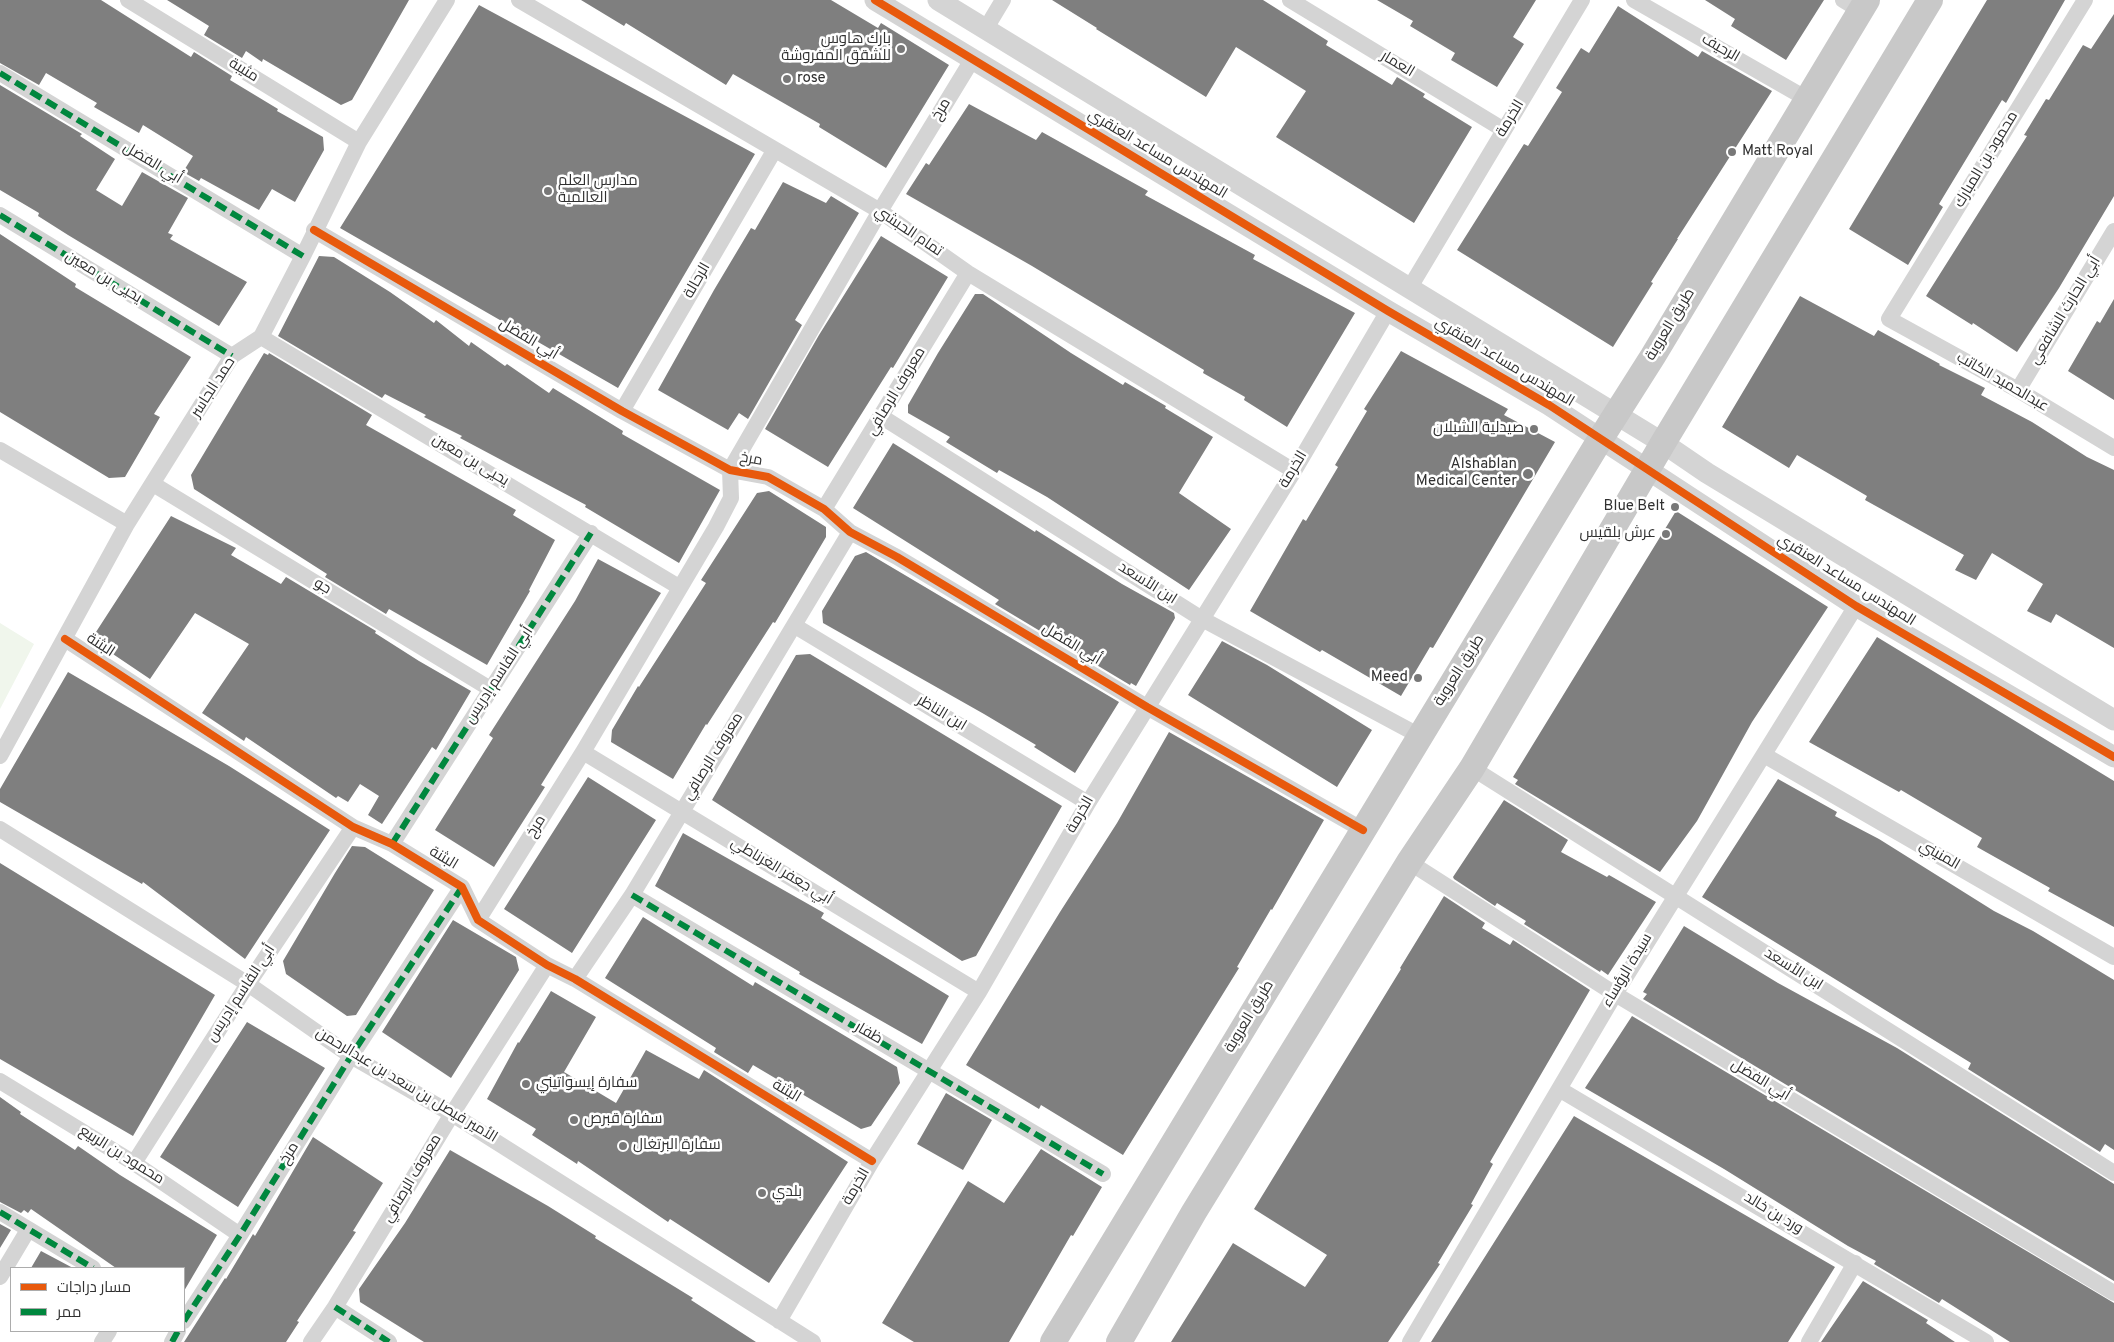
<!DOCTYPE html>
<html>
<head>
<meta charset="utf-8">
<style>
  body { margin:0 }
  #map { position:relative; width:2114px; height:1342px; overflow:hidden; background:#fff; font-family:Overpass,Cairo,sans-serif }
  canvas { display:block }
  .legend { position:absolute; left:10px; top:1267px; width:175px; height:65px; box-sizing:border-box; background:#fff; border:1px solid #acacac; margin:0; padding:6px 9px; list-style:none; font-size:15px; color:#303030 }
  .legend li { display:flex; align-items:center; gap:10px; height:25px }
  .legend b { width:25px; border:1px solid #acacac }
</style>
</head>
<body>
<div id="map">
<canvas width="2114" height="1342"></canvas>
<ul class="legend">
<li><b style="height:6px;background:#e8590c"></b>مسار دراجات</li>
<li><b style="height:6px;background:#00873e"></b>ممر</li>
</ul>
</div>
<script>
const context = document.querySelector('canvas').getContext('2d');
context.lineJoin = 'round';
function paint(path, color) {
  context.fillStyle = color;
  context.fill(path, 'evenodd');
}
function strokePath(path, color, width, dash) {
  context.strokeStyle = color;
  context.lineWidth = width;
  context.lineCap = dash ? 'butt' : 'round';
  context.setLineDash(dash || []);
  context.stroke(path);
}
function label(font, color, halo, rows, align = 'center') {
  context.font = font + ' Overpass,Cairo,sans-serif';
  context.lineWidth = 5;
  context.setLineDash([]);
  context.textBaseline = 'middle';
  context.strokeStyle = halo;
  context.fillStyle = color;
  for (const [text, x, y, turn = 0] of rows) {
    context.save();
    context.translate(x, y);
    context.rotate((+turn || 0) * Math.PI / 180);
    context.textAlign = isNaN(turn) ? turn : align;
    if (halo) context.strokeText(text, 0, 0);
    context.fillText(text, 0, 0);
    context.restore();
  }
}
paint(new Path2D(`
  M0 623 34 644 0 709Z`), '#f0f6ec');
paint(new Path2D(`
  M0 0H101L191 57 194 52 232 76 230 80 278 109 277 111 323 137 324 150 295 202 272 189 259 210 201 178 199 181 183 172 193 156 143 125 139 133 94 107 97 103 46 73 39 85 0 63Z
  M167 0H409L352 100 341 105 263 59 262 62 246 51 242 58 204 35 209 26Z
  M581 0H831L878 28 881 23 949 65 886 168 819 127 820 124 733 74 726 85 626 23 624 26Z
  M1052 0H1263L1328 41 1326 45 1392 85 1397 77 1425 94 1423 97 1472 127 1414 223 1276 137 1306 91 1236 47 1206 97 1096 29 1097 28Z
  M1377 0H1536L1513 37 1524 44 1497 87 1451 60 1455 53 1410 26 1413 21Z
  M1705 0H1824L1786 60 1731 26 1735 19Z
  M1987 0H2065L2006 103 2002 100 1939 204 1943 207 1908 265 1849 229Z
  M479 5 755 154 618 388 340 228Z
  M1618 6 1698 57 1702 51 1772 91 1677 239H1678L1651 282 1653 283 1613 347 1457 250 1524 144 1528 146 1562 92 1556 88 1581 48 1589 53Z
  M2114 14V196L2059 288 2017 352 1973 323 1972 325 1926 296 2027 136 2024 135 2046 99 2049 100 2083 45 2091 49Z
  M0 85 82 134 80 136 115 159 96 190 122 206 142 172 188 198 168 233 173 235 170 239 247 282 219 326 68 235 38 216 39 213 0 190Z
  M969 104 1036 140 1042 132 1148 191 1145 195 1255 255 1253 259 1355 313 1287 427 1244 400 1245 397 1203 373 1204 370 1032 266 906 194 926 163 929 165Z
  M783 182 826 203 831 196 859 213 795 320 802 325 748 419 739 413 728 430 658 390 714 290 751 228 755 230Z
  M0 234 76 284 75 287 191 357 154 414 160 417 125 477 109 478 0 412Z
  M881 236 948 277 893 368 891 367 828 467 765 429 819 335Z
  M319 256 334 257 390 292 434 323 436 320 469 346 471 342 505 366 507 364 549 393 553 388 623 431 622 434 720 490 679 563 585 507 586 505 460 438 462 436 424 417 426 415 385 394 382 398 278 336Z
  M975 294H983L1071 353 1123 385 1125 382 1166 406 1165 408 1213 437 1179 493 1231 529 1189 590 1047 497 999 470 997 473 946 442 950 437 908 413V405L938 353Z
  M1800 296 1874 336 1878 330 1940 364 1939 365 1985 388 1981 395 2032 422 2087 457 2114 470V648L2056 614 2051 623 2027 611 2043 584 1992 553 1976 580 1955 570 1964 555 1865 500 1867 496 1797 455 1789 468 1722 427Z
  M2114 299V400L2068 371 2097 321 2100 323Z
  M1401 351 1508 409 1504 415 1555 442 1433 648 1430 647 1401 696 1322 650 1320 652 1250 611 1303 519 1306 521 1338 467 1335 465 1367 411 1364 409Z
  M264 353 268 355 269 353 372 415 366 425 516 510 513 515 555 540 529 590 530 591 487 665 389 609 386 614 325 577 327 574 194 489 191 475Z
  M893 443 1035 532 1036 530 1122 584 1174 613 1175 618 1136 686 1131 683 1130 685 995 604 999 600 853 508Z
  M769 491 826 527V537L775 623 773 622 707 725 706 724 673 779 611 742 612 730 638 686 639 687 706 583 701 580 757 493Z
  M1676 511 1828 607 1752 722 1697 821 1660 872 1515 784 1518 780 1513 777Z
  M171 516 236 548 231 555 281 584 286 577 376 631 375 633 419 661 471 691 436 750 432 747 382 824 368 815 379 796 360 784 348 802 338 796 336 798 246 737 244 741 202 713 249 644 195 613 150 679 98 644 96 632Z
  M866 552 1119 702 1075 773 1034 747 1036 745 984 714 823 623 822 611 855 556Z
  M598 559 661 593 541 785 545 787 494 867 435 830 493 738 489 735 575 601Z
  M1877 637 2114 781V927L2048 891 2050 888 1977 847 1982 838 1901 790 1899 792 1809 742Z
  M1222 641 1267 665 1372 730 1337 787 1188 695Z
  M810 654 1062 806 976 956 962 961 712 800 796 655Z
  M68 672 229 766 330 830 245 959 143 882 142 884 0 802V789Z
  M1169 732 1324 820 1272 910 1271 909 1237 967 1239 968 1123 1155 1041 1105 1039 1109 966 1065 1060 912 1117 823Z
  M588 777 656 820 572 953 504 909Z
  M1778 779 1837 812 1835 816 1879 839 1994 911 2033 931 2114 980V1150L2105 1144 2100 1152 1968 1069 1971 1063 1702 897Z
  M1504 800 1568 840 1561 852 1607 877 1609 875 1656 902 1608 975 1601 970 1600 972 1524 924 1526 921 1497 903 1495 906 1454 879 1453 877Z
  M683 833 824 913 821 918 949 996 922 1044 799 974 800 972 655 886Z
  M352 846 365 847 434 890 356 1015 347 1016 286 974 283 961 335 873Z
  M0 863 215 995 133 1136 0 1059Z
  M1444 896 1485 923 1482 928 1510 945 1513 940 1590 990 1490 1162 1493 1164 1471 1204 1473 1205 1438 1263 1440 1264 1388 1342H1171L1233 1243 1305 1287 1327 1255 1254 1209 1401 969 1400 968Z
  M643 917 753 986 755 982 897 1067 900 1083 871 1126 861 1129 753 1065 748 1073 714 1052 716 1048 605 978Z
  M453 920 516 957 519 970 451 1078 382 1032Z
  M1684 926 1778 983 1897 1048 2114 1184V1281L1643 999 1647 994 1643 992Z
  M551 991 596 1017 564 1072 616 1103 646 1050 699 1079 704 1070 848 1162 769 1283 670 1219 668 1222 578 1161 577 1164 532 1135 536 1129 487 1099 518 1042 519 1043Z
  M1632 1016 2114 1303V1342H2010L1942 1299 1939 1303 1874 1264 1876 1261 1848 1246 1724 1169 1585 1088Z
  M247 1022 325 1068 238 1207 160 1157Z
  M946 1093 992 1120 963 1170 917 1144Z
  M0 1097 21 1112 20 1114 75 1150 78 1146 120 1175 217 1235 184 1291V1268H116L31 1209 28 1213 24 1210 21 1213 0 1202Z
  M1574 1116 1835 1267 1788 1342H1431Z
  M313 1137 383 1183 353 1231 356 1232 297 1321 299 1322 286 1342H184L225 1278 226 1279 253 1234 255 1236Z
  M1041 1149 1102 1187 1073 1236 1071 1235 1009 1342H914L882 1323 968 1181 1004 1203Z
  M450 1150 548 1206 596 1236 595 1238 693 1298 691 1300 756 1342H424L360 1302 359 1289 405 1223Z
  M0 1224 11 1230 0 1248Z
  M41 1251 73 1268H31Z
  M1863 1281 1928 1320 1926 1323 1955 1342H1821Z`), '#7f7f7f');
strokePath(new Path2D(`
  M128 0 359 142
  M519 0 880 211 968 273 1294 471
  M1290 0 1504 130
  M1634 0 1807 99
  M1843 0 1861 11
  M2085 0 1889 319 2018 390 2114 448
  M985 30 1003 0
  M0 73 303 256
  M0 215 232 356
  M314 230 622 411 730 470 768 477 824 509 850 532 897 557 1147 707 1363 830
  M1409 289 1582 0
  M261 337 679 587
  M2018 390 2114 231
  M622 411 774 151
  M882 417 1202 619 1420 736
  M0 450 127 524
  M153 484 492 690
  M824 509 968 273
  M795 626 1088 803
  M65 639 353 827 392 844 462 887 478 920 547 965 575 979 872 1161
  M583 752 979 992
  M1764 755 2114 957
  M0 756 127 524 232 356 261 337 303 256 359 142 447 0
  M1472 768 2114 1173
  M0 829 248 984 351 1056 452 1114 813 1342
  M392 844 591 533
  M1409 862 1615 994 2114 1293
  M632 895 1103 1174
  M478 920 583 752 716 527 731 498 730 470 880 211 972 60
  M575 979 632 895 850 532
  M0 1081 134 1163 240 1235
  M1559 1089 1986 1342
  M134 1163 248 984 353 827
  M0 1212 93 1268
  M0 1277 28 1230
  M335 1307 389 1342
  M184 1321 240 1235 351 1056 462 887
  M779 1321 872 1161 979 992 1088 803 1294 471 1388 311
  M102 1342 109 1331
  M172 1342 178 1331
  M311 1342 335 1307 452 1114 547 965
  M1410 1342 1615 994 1856 606
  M1809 1342 1855 1263`), '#d4d4d4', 16);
strokePath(new Path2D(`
  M875 0 1388 311 1549 405 1856 606 2114 757
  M938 0 1663 443 1707 473 2114 720`), '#d4d4d4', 21);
strokePath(new Path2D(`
  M1053 1342 1601 438 1653 356 1867 0
  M1119 1342 1194 1212 1409 862 1472 768 1663 443 1930 0`), '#c8c8c8', 26);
strokePath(new Path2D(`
  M0 73 303 256
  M0 215 232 356
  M392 844 591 533
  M632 895 1103 1174
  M0 1212 93 1268
  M335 1307 389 1342
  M184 1321 240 1235 351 1056 462 887
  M172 1342 178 1331`), '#00873e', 6, [12, 6]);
strokePath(new Path2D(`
  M875 0 1388 311 1549 405 1856 606 2114 757
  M314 230 622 411 730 470 768 477 824 509 850 532 897 557 1147 707 1363 830
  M65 639 353 827 392 844 462 887 478 920 547 965 575 979 872 1161`), '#e8590c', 8);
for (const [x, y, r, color] of [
  [901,49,5,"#787878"],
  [787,79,5,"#787878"],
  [1732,152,5,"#787878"],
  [548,191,5,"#787878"],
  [1534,429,5,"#787878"],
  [1528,474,6,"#787878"],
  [1675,507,5,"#787878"],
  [1666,534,5,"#787878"],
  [1418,678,5,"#787878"],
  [526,1084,5,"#787878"],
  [574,1120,5,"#787878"],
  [623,1146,5,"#787878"],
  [762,1193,5,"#787878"]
]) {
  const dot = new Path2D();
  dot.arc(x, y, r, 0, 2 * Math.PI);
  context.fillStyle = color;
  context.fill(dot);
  strokePath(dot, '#fff', 2);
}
label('15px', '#303030', '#fff', [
  ["بارك هاوس",891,40,"right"],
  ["للشقق المفروشة",891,57,"right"],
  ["rose",797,79],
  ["Matt Royal",1742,152],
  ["مدارس العلم",558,182],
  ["العالمية",558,199],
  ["صيدلية الشبلان",1524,429,"right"],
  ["Alshablan",1517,465,"right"],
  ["Medical Center",1517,482,"right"],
  ["Blue Belt",1665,507,"right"],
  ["عرش بلقيس",1656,534,"right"],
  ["Meed",1408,678,"right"],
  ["سفارة إيسواتيني",536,1084],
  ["سفارة قبرص",584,1120],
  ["سفارة البرتغال",633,1146],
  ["بلدي",772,1193]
], 'left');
label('15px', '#303030', '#fff', [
  ["الرحيف",1720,49,30],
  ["العمار",1397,65,31],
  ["مثيبة",243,71,32],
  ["مرخ",942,110,-59],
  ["الخرمة",1511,119,-59],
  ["المهندس مساعد العنقري",1157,155,31],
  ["محمود بن المبارك",1987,160,-59],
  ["أبي الفضل",152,164,31],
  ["تمام الحبشي",908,232,34],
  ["يحيى بن معين",103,278,31],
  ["الرحالة",698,281,-60],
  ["أبي الحارث الشافعي",2066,311,-59],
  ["طريق العروبة",1671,325,-59],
  ["أبي الفضل",528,340,31],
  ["المهندس مساعد العنقري",1504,363,31],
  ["عبدالحميد الكاتب",2002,383,30],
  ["حمد الجاسر",214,388,-57],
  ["معروف الرصافي",897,392,-59],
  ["مرخ",751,460,10],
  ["يحيى بن معين",470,461,31],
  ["الخرمة",1294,470,-59],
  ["المهندس مساعد العنقري",1846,581,32],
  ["ابن الأسعد",1147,584,32],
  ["جو",322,587,31],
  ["أبي الفضل",1071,645,31],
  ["البثنة",100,646,33],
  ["طريق العروبة",1460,671,-58],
  ["أبي القاسم إدريس",500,676,-57],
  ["ابن الناظر",941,714,31],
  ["معروف الرصافي",714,757,-58],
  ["الخرمة",1081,815,-60],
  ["مرخ",537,827,-58],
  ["المنيني",1939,856,30],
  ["البثنة",443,859,31],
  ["أبي جعفر الغرناطي",781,872,31],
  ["ابن الأسعد",1793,970,32],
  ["سيدة الرؤساء",1628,971,-59],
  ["أبي القاسم إدريس",242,994,-57],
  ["طريق العروبة",1250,1017,-59],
  ["ظفار",868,1034,30],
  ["أبي الفضل",1760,1081,31],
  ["الأمير فيصل بن سعد بن عبدالرحمن",406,1086,31],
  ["البثنة",786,1092,31],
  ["مرخ",290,1154,-58],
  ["محمود بن الربيع",121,1156,32],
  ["معروف الرصافي",413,1179,-59],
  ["الخرمة",857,1187,-60],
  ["ورد بن خالد",1773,1214,31]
]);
</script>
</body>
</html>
